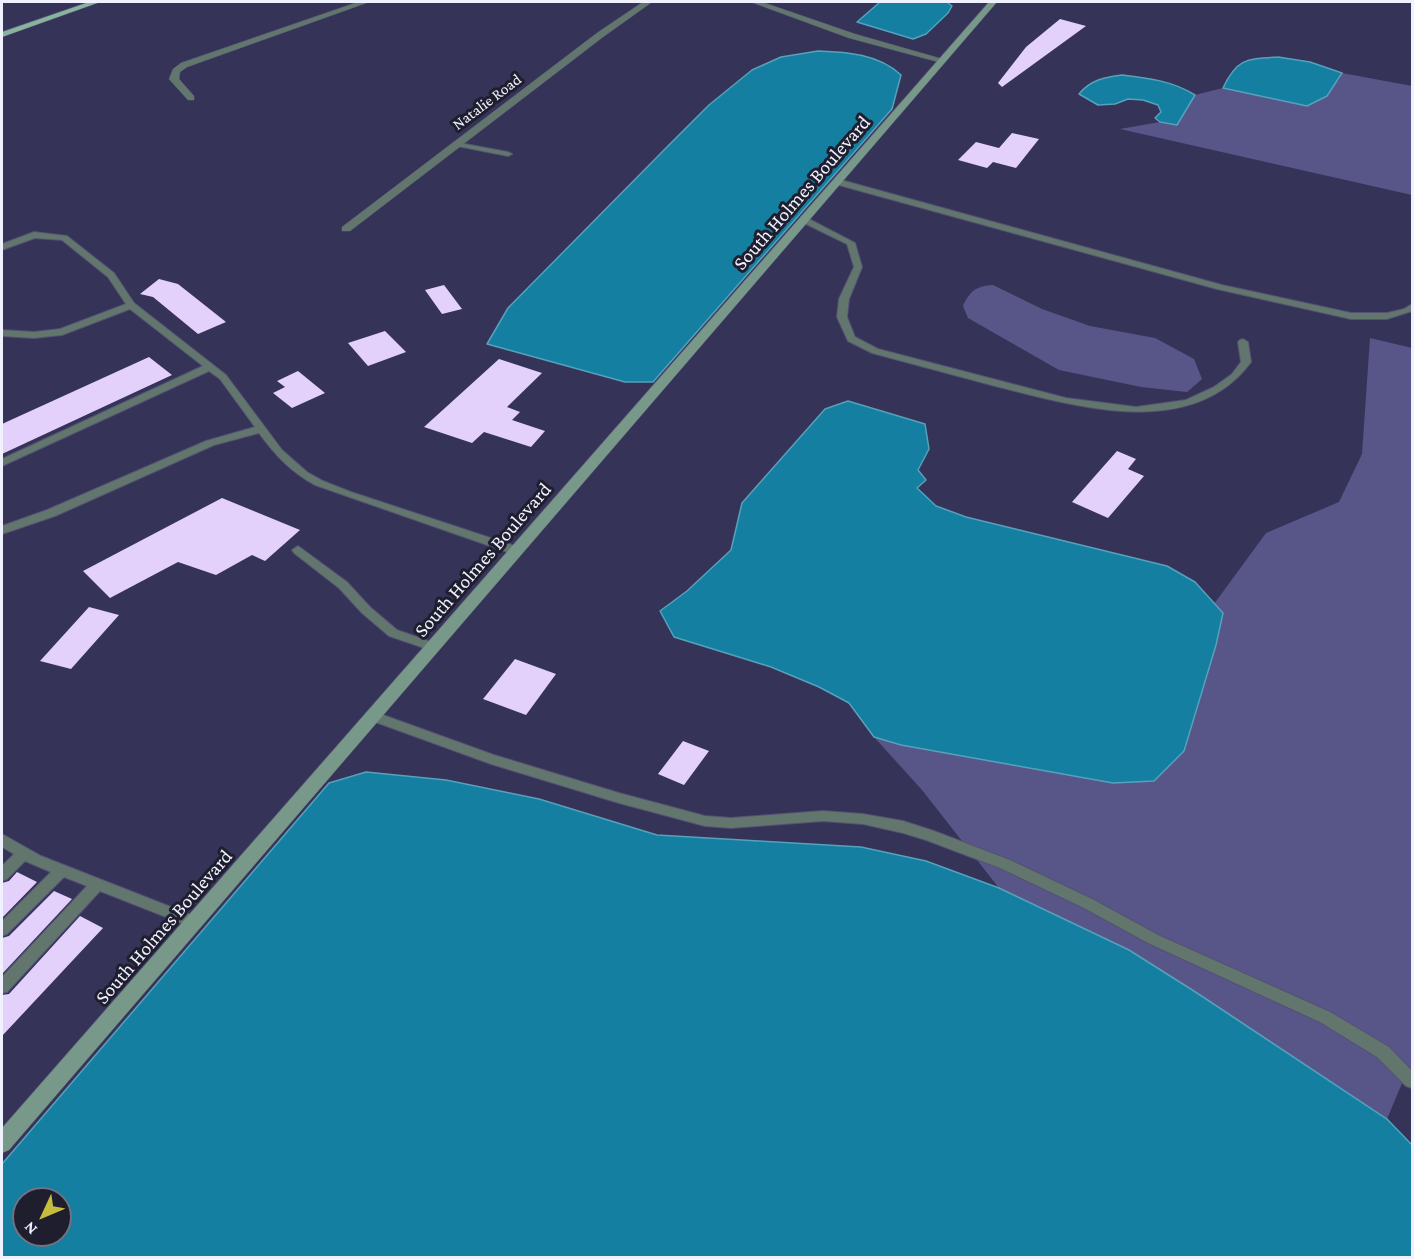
<!DOCTYPE html>
<html>
<head>
<meta charset="utf-8">
<style>
  body { margin:0 }
  #map { position:relative; width:1414px; height:1259px; overflow:hidden; background:#353458; font-family:"Crimson Pro",serif }
  canvas { display:block }
  .frame { position:absolute; inset:0; border:3px solid #f0f1ff; pointer-events:none }
  .north { position:absolute; left:12px; top:1187px; width:60px; height:60px; box-sizing:border-box; background:#1e1e2e; border:2px solid #727282; border-radius:50%; rotate:226deg; font-size:16px; font-weight:700; line-height:24px; text-align:center; color:#f0f1ff }
  .north::after { content:''; display:block; margin:auto; width:21px; height:27px; background:#c6bc3d; clip-path:polygon(50% 0,100% 100%,50% 72%,0 100%) }
</style>
</head>
<body>
<div id="map">
<canvas width="1414" height="1259"></canvas>
<div class="frame"></div>
<div class="north">N</div>
</div>
<script>
const context = document.querySelector('canvas').getContext('2d');
context.lineJoin = 'round';
function paint(path, color) {
  context.fillStyle = color;
  context.fill(path, 'evenodd');
}
function strokePath(path, color, width, dash) {
  context.strokeStyle = color;
  context.lineWidth = width;
  context.lineCap = dash ? 'butt' : 'round';
  context.setLineDash(dash || []);
  context.stroke(path);
}
function label(font, color, halo, rows, align = 'center') {
  context.font = font + ' "Crimson Pro",serif';
  context.lineWidth = 6;
  context.setLineDash([]);
  context.textBaseline = 'middle';
  context.strokeStyle = halo;
  context.fillStyle = color;
  for (const [text, x, y, turn = 0] of rows) {
    context.save();
    context.translate(x, y);
    context.rotate((+turn || 0) * Math.PI / 180);
    context.textAlign = isNaN(turn) ? turn : align;
    if (halo) context.strokeText(text, 0, 0);
    context.fillText(text, 0, 0);
    context.restore();
  }
}
paint(new Path2D(`
  M1342 73 1412 86V195L1120 129 1160 122 1177 125 1195 95 1223 88 1307 106 1339 80Z
  M993 285 1042 309 1090 326 1155 338 1194 359 1202 379 1187 392 1141 387 1059 370 968 318 963 306C970 291 976 286 993 285Z
  M1370 338 1412 348V1075L1405 1076 1387 1119 1197 993 1129 950 999 888 922 790 874 737 901 745 1113 783 1154 780 1184 751 1216 645 1223 613 1214 604 1266 533 1339 502 1362 454Z`), '#585689');
const water = new Path2D(`
  M880 2H947L952 6 948 13 926 34 913 39 857 22Z
  M818 51C847 52 879 54 901 75L892 109 653 382H625L487 344 508 308 665 149 709 105 752 70 781 57Z
  M1278 57 1310 62 1342 73 1327 96 1307 106 1223 88C1237 58 1247 59 1278 57Z
  M1122 75C1148 78 1173 81 1195 95L1177 125 1160 122 1155 118 1161 112 1158 105 1143 100 1128 99 1115 104 1098 105 1079 94C1090 80 1105 77 1122 75Z
  M848 401 925 424 929 449 918 470 926 480 917 488 936 506 966 517 1167 566 1195 582 1223 613 1216 645 1184 751 1154 781 1113 783 901 745 874 737 849 703 819 687 771 667 674 637 660 611 687 591 731 550 742 503 825 409Z
  M366 772 446 780 539 799 657 835 861 847 926 861 999 888 1129 950 1197 993 1387 1119 1412 1145V1257H2V1164L329 783ZM24 1199H60V1235H24Z`);
paint(water, '#147fa0');
strokePath(water, '#56a1bc', 1.5);
paint(new Path2D(`
  M1060 19 1086 26 1002 87 998 83 1026 47Z
  M1012 133 1039 139 1016 168 993 162 987 168 958 160 976 142 999 148Z
  M159 279 178 284 226 322 198 334 153 297 140 294Z
  M444 285 462 309 442 314 425 290Z
  M385 331 406 352 368 366 348 343Z
  M149 357 172 375 2 454V424Z
  M499 359 542 373 507 407 520 412 512 420 545 431 531 447 484 432 472 443 424 427Z
  M298 371 325 393 292 408 273 393 285 387 277 381Z
  M1117 451 1136 459 1128 469 1144 476 1108 518 1072 502Z
  M222 498 300 530 265 561 252 555 216 575 178 562 110 598 83 571Z
  M89 607 119 615 71 669 40 661Z
  M515 659 556 674 526 715 483 699Z
  M683 741 709 751 684 785 658 774Z
  M17 872 37 882 2 918V883L9 881Z
  M54 891 72 899 2 974V938L9 936Z
  M80 916 103 928 2 1036V995L9 994Z`), '#e3d0fb');
const service = new Path2D(`
  M454 142 508 152 512 154 508 156 457 146 453 144Z
  M835 180H841L1222 285 1351 313H1387L1404 309 1412 304V311L1387 319H1351L1217 289 835 184Z
  M805 217 855 243 862 267 849 299 847 317 855 337 878 349 1066 398 1136 407 1186 400 1214 387 1232 374 1241 362 1238 342 1240 340 1243 339 1248 342 1251 362C1192 442 1075 406 995 386 954 375 913 364 872 353L848 341 837 317 839 299 854 267 847 244 802 222V218Z
  M34 232 67 236 114 273 134 303 226 375 282 450 307 472 323 481 351 492 521 548 523 551 521 554H513L315 485C291 472 275 455 259 433L214 445 55 516 2 534V526L47 510 206 441 255 427 220 379 209 371 2 466V459L203 366 130 309 62 335 34 338 2 336V330L34 332 60 329 126 304 108 277 62 240 35 238 2 250V244Z
  M298 546 347 582 370 607 397 630 437 644 439 647 437 650 433 651 389 636 362 613 339 588 294 553 292 550Z
  M372 711 494 755 619 793 705 816 731 818 823 811 863 814 903 821 934 831 1010 860 1094 900 1158 935 1330 1012 1389 1047 1412 1071V1088L1406 1086 1377 1057 1320 1022 1148 943 1084 908 1000 868 926 840 903 833 863 824 823 821 731 828 705 826 619 803 491 764 367 719 366 716 367 713Z
  M2 834 41 856 199 918 201 922 199 926 194 928 100 891 7 992 2 993V977L87 886 64 877 7 934 2 936V921L51 872 25 861 7 879 2 881V866L14 854 2 847Z`);
const minor = new Path2D(`
  M358 2H369L187 67 180 72 179 79 194 96V100H188L169 79 173 69 181 63Z
  M643 2H652L603 37 350 231H342V227L597 33Z
  M751 2H762L855 34 946 60 942 63 849 38Z`);
const secondary = new Path2D(`
  M989 2H997L9 1150 2 1153V1128Z`);
const primary = new Path2D(`
  M89 2H100L2 37V32Z`);
strokePath(service, '#535273', 2);
strokePath(minor, '#535273', 1);
strokePath(secondary, '#535273', 1);
strokePath(primary, '#535273', 1);
paint(service, '#62766d');
paint(minor, '#62766d');
paint(secondary, '#789889');
paint(primary, '#89b39f');
label('16px', '#f0f1ff', '#1e1e2e', [
  ["Natalie Road",487,102,-37]
]);
label('20px', '#f0f1ff', '#1e1e2e', [
  ["South Holmes Boulevard",802,193,-49],
  ["South Holmes Boulevard",483,560,-49],
  ["South Holmes Boulevard",164,927,-49]
]);
</script>
</body>
</html>
